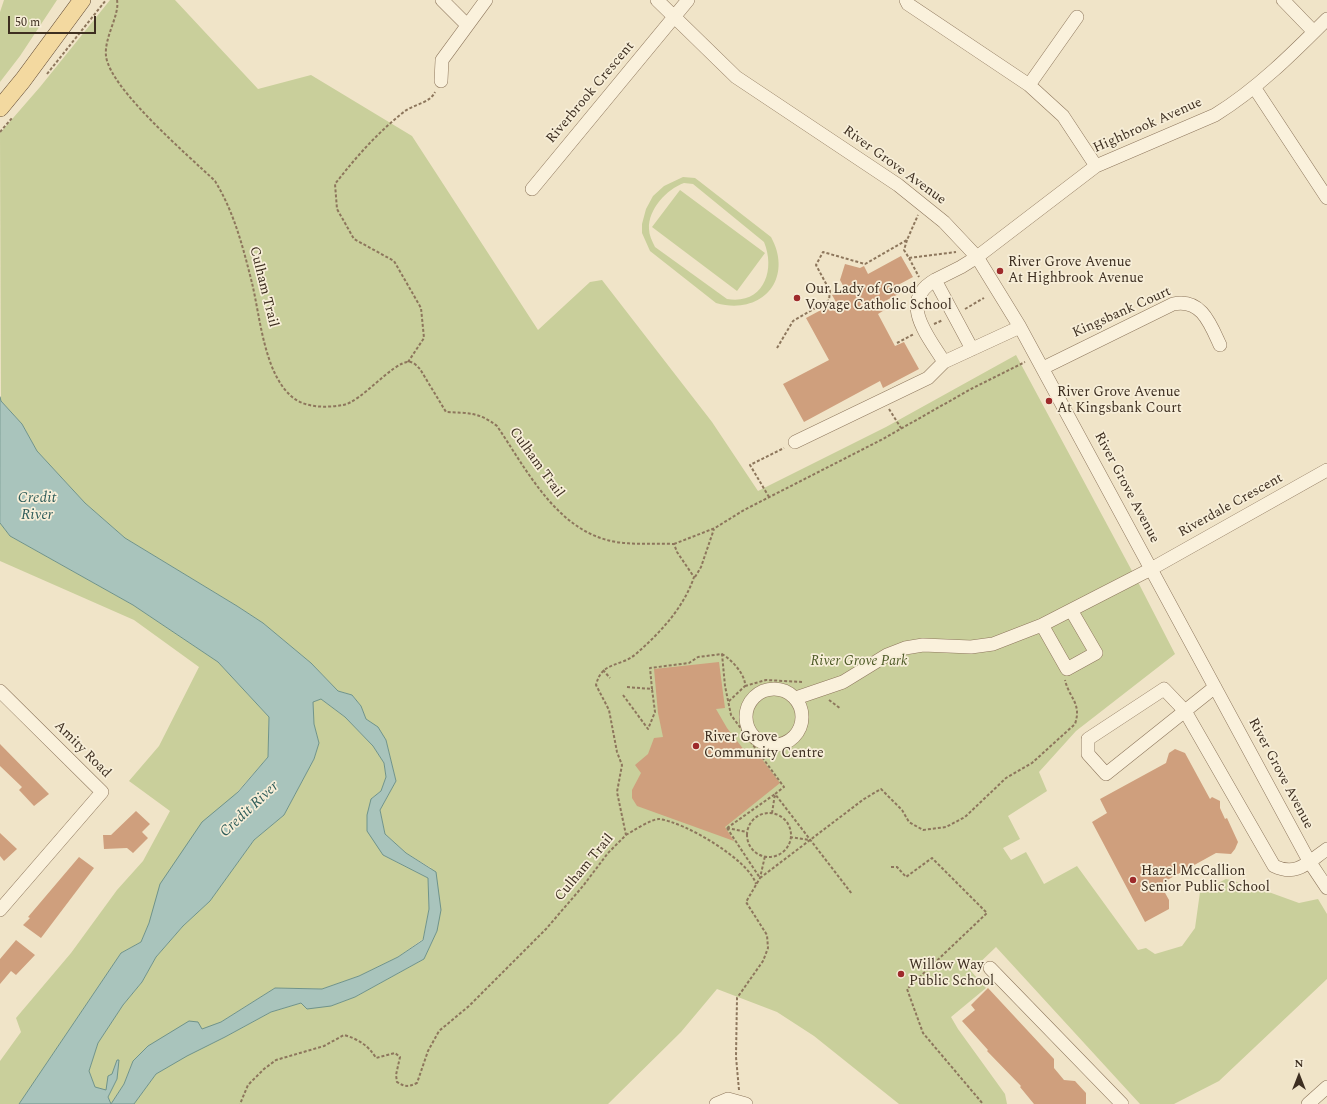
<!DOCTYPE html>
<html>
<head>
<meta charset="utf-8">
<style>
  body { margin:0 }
  #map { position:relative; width:1327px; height:1104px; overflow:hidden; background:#f0e4c8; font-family:Spectral,serif }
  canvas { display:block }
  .north { position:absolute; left:1279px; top:1056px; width:40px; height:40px; -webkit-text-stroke:3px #f7eed8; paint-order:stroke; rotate:0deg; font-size:11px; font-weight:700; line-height:16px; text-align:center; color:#3d2e20 }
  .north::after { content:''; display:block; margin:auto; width:14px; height:18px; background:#3d2e20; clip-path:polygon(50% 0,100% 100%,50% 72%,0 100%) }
  .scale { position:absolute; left:8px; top:16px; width:88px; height:18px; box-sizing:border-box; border:2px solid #3d2e20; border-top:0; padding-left:5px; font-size:12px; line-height:14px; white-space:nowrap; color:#3d2e20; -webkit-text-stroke:3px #f7eed8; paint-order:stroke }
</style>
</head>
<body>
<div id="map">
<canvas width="1327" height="1104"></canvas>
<div class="north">N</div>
<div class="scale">50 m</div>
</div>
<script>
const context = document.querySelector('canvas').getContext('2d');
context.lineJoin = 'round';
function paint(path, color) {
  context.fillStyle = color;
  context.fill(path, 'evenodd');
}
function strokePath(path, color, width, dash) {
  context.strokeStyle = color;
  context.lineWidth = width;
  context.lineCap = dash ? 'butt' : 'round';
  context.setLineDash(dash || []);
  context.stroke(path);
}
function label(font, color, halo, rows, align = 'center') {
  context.font = font + ' Spectral,serif';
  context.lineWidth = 3.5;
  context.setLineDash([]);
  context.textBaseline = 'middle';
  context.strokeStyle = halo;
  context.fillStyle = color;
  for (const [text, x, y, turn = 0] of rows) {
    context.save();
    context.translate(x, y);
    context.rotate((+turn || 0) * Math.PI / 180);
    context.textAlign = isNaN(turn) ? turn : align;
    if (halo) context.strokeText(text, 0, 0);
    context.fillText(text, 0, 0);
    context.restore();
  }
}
paint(new Path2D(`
  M4 0H57L20 56 0 82V12Z
  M110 0H175L258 89 311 75 412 136 538 330 590 282 602 280 712 422 758 491 886 427 1016 355 1139 584 1175 654 1076 731 1039 772 1047 791 1008 816 1020 839 1003 848 1011 860 1026 852 1044 884 1077 866 1138 950 1146 948 1155 954 1182 946 1195 928 1200 892 1226 879 1252 886 1299 903 1318 899 1327 914V979L1219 1081 1174 1104H1140L996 947 971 971 986 988 951 1017 958 1029 1005 1094 1007 1104H899L814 1036 777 1012 717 989 681 1032 608 1104H134L156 1074 187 1055 225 1037 271 1012 301 1003 331 1006 355 997 424 959 437 931 431 868 406 853 385 834 380 810 396 781 386 740 378 728 366 719 361 706 352 695 338 691 311 663 263 623 237 606 125 538 85 503 37 451 22 424 1 401 0 133 40 87Z
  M683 177 695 178 699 181 771 237C794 279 762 316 716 303L650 251 642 233V224L646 209 653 196 664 186ZM684 183 693 184 764 242C776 271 763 305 727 299L655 247C652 241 649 235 649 229 648 209 667 189 684 183Z
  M680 190 765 253 737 291 652 227Z
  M0 523 10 536 133 605 218 662 269 717 268 757 238 791 149 923 141 942 121 953 19 1104H0V1061L21 1032 16 1018 71 953 117 890 143 861 170 811 129 781 159 746 199 667 134 620 0 561Z
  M321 699 345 717 373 746 384 763 386 777 381 791 371 799 383 855 428 878 429 909 423 939 398 957 359 976 322 989 275 988 221 1022 133 1061 124 1084 111 1104 108 1097 117 1079V1060L107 1091 95 1087 89 1071 98 1043 123 1005 142 982 156 957 183 926 210 901 254 840 284 815 314 759 319 743 314 724 313 702Z`), '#c9cf9b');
const water = new Path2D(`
  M0 397 1 401 22 424 37 451 85 503 125 538 237 606 263 623 311 663 338 691 352 695 361 706 366 719 378 727 386 740 396 781 380 810 385 834 406 853 436 872 441 910 437 931 424 959 355 997 331 1006 307 1009 301 1003 271 1012 225 1037 187 1056 156 1074 134 1104H111L124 1084 133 1061 148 1046 189 1021 198 1022 202 1029 221 1022 275 988 322 989 359 976 398 957 423 940 429 909 428 878 383 855 367 831V815L371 799 381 791 386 777 384 763 373 746 345 717 321 699 313 702 314 724 319 743 314 759 284 815 254 840 210 901 183 926 156 957 142 982 123 1005 98 1043 89 1071 95 1087 106 1090 108 1076 112 1074 117 1060H119L117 1079 108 1097 111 1104H19L121 953 141 942 149 923 160 884 202 822 238 792 268 757 269 717 218 662 133 605 10 536 0 523Z`);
paint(water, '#a9c4bc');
strokePath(water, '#6f938a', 1);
paint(new Path2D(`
  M901 256 913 277 898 285 902 292 887 300 891 306 878 314 895 346 904 342 919 369 883 388 880 381 804 422 783 384 829 360 806 318 836 302 832 295 845 289 840 280 845 264 860 268 864 266 868 274Z
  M719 662 725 708 716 709 727 728 751 759 758 754 780 783 725 827 734 841 637 806 632 798V790L641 773 635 765 648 754 654 738 663 737 658 713 654 669Z
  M0 744 49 794 34 806 19 790 22 787 0 766Z
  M1175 749 1185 753 1210 799 1212 797 1220 801V808L1225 819 1227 818 1238 842 1235 849 1231 854 1216 853 1160 884 1169 900V909L1145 922 1092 822 1107 813 1100 799 1166 763 1169 753Z
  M136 811 150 824 142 832 148 838 133 853 127 848 104 849 103 835H111Z
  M0 833 17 849 4 861 0 856Z
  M79 857 94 868 41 938 23 925 30 918 28 917Z
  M16 940 35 955 16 975 11 971 0 984V959Z
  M988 988 1054 1059V1068L1064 1080 1075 1081 1086 1093V1104H1034L1020 1087 1021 1086 987 1051 988 1050 962 1021 975 1010 971 1005Z`), '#cf9f7d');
const minor = new Path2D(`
  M442 0 467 25
  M657 0 736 77 898 185 944 222 977 257 1020 327 1309 861 1327 888
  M906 0 908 4 1029 85 1063 116 1096 166
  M1283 0 1314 32
  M441 81 442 60 486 0
  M1029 85 1077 17
  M1254 87 1327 198
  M532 189 688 0
  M935 280C897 302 929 337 944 362
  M972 349 935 280 961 267 977 257 1096 166 1215 115C1257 89 1292 54 1327 19
  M1043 368 1173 304C1201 298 1210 323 1220 345
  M795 442 928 378 944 362 1020 327
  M1042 625 1067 669 1096 653 1071 610
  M1215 687 1106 774 1088 754V739L1164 689 1185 711 1274 866C1297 877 1308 862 1327 849
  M746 717a28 28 0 1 1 56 0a28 28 0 1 1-56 0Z
  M0 691 102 792 0 910
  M796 698 843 682 887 655 905 648 923 645 971 647 993 644 1042 625 1151 569 1327 470
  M990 968 1122 1104
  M716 1104 728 1099 746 1104
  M1308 1104 1327 1087`);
const major = new Path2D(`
  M0 108 23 80 82 0`);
strokePath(minor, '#8d765c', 14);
strokePath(major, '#5b4430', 18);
strokePath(new Path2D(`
  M117 0C120 15 104 37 106 56 110 89 189 156 215 181 234 212 243 247 252 283 260 316 264 372 291 396 304 408 326 408 343 405 361 402 392 363 408 362 413 361 417 366 420 369L446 412C468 413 479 412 497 426 527 470 557 532 616 542 635 545 654 543 674 544L677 552 694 577C684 607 661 632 637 653 621 668 602 660 596 685L609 710 617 752 622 765 617 792 626 835 608 853 583 886 546 929 469 1006 439 1031 428 1051 417 1083C408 1087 405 1087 397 1082L396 1075 400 1057 395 1053 376 1058C368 1045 358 1039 344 1035L324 1046 276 1060 264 1069 248 1085 240 1104
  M47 74 106 0
  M0 132 12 118
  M907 240 904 250 909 258 956 252
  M909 258 919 277
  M965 309 984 298
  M934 324 943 320
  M897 343 914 334
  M777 348 793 321 829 300 830 291 816 265 823 252 865 264 907 240 918 215
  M408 362 424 338 421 308 394 261 354 239 337 209 335 184C356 157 378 132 405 111 415 104 430 103 435 92
  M889 409 901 428
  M769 497 750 465 784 448
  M674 544 715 528 744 510 881 440 971 389 1025 362
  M695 577 701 567 714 529
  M722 654C731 659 746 675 745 686L728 702
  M603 670 610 678
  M745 686 766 680 802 682
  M627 687 652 689 650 668 689 663 698 657 722 654 725 686 731 715 784 787 775 794 852 894
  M623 695 648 729 655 712 652 689
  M829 700 841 709
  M772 813 775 794
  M747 835a22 22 0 1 1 44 0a22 22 0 1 1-44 0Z
  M727 828 760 878
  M727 828 775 794
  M727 828 747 832
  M626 835C633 831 651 819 659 819 685 822 749 860 756 884
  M790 837 809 840
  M891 867H897L906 877 932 858 987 913 907 989 923 1033 983 1104
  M760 878 864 799 881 789 902 810 909 822 923 830 946 827 965 817 1006 778 1032 763 1075 724C1082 703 1069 698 1065 680
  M739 1090 736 1057 737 998 763 961 768 948 767 935 746 902 760 878 765 856`), '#8d765c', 2, [3, 2]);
strokePath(minor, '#faf1dc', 13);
strokePath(major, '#f3d9a0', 17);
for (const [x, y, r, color] of [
  [1000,271,4,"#9e2a2b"],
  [797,298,4,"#9e2a2b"],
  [1049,401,4,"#9e2a2b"],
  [696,746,4,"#9e2a2b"],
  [1133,880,4,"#9e2a2b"],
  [901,974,4,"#9e2a2b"]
]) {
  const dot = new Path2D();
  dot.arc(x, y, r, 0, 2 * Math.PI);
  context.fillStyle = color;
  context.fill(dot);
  strokePath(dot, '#f7eed8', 1.5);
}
label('14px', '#3d2e20', '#f7eed8', [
  ["Riverbrook Crescent",591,93,-50],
  ["Highbrook Avenue",1148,126,-24],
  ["River Grove Avenue",894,166,36],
  ["Culham Trail",263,287,76],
  ["Kingsbank Court",1122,313,-24],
  ["Culham Trail",536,463,54],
  ["River Grove Avenue",1126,488,62],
  ["Riverdale Crescent",1231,506,-29],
  ["Amity Road",82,750,45],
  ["River Grove Avenue",1280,774,62],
  ["Culham Trail",585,868,-50]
]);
label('14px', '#3d2e20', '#f7eed8', [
  ["River Grove Avenue",1008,263],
  ["At Highbrook Avenue",1008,279],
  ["Our Lady of Good",805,290],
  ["Voyage Catholic School",805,306],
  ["River Grove Avenue",1057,393],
  ["At Kingsbank Court",1057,409],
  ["River Grove",704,738],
  ["Community Centre",704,754],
  ["Hazel McCallion",1141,872],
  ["Senior Public School",1141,888],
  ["Willow Way",909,966],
  ["Public School",909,982]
], 'left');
label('italic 14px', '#4d5a26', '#f7eed8', [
  ["River Grove Park",859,662]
]);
label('italic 15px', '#2f5d5a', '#f7eed8', [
  ["Credit",37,499],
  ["River",37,516],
  ["Credit River",250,810,-43]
]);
</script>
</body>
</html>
